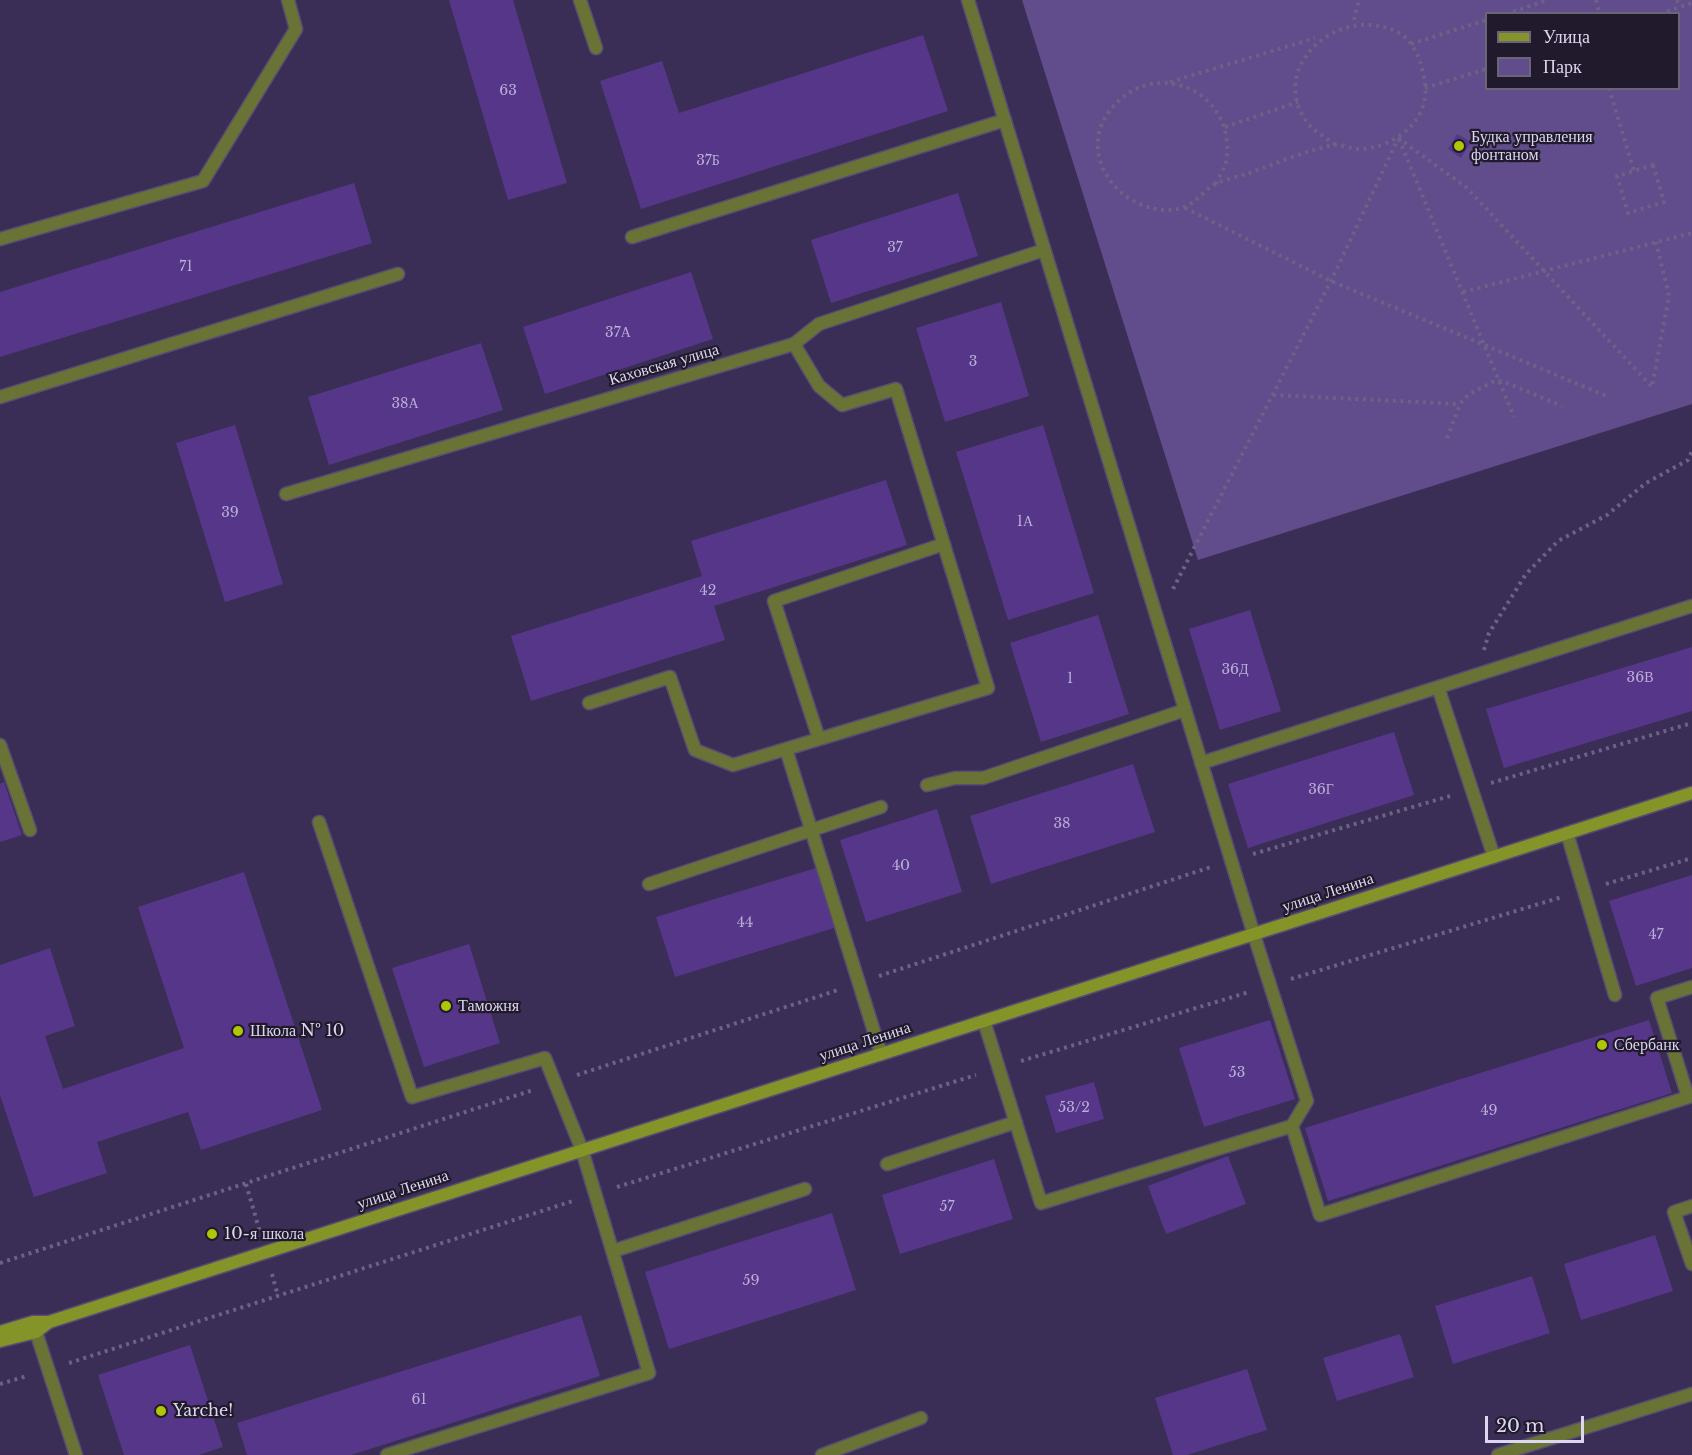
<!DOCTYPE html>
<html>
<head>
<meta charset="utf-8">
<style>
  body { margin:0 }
  #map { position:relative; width:1692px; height:1455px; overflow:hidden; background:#3b2e56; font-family:"Libre Baskerville",serif }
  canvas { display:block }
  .legend { position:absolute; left:1485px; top:12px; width:195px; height:78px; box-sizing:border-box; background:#201a2c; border:2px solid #6b657a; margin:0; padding:8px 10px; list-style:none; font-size:18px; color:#dcd6ef }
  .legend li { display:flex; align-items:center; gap:12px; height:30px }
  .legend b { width:30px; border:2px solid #6b657a }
  .scale { position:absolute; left:1485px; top:1416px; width:99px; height:27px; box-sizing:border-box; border:3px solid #dcd6ef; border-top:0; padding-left:8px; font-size:18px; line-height:21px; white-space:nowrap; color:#dcd6ef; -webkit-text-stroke:4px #201a2c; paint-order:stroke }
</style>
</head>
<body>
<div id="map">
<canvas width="1692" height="1455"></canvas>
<ul class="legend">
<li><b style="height:8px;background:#849428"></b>Улица</li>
<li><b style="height:16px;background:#614c8c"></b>Парк</li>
</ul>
<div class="scale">20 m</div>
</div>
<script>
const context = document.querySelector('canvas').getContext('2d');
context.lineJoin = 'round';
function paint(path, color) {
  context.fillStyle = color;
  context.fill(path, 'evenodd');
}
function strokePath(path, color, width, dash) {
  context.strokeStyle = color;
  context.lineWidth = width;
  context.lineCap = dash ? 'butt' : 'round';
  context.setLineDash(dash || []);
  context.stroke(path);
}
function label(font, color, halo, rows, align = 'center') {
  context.font = font + ' "Libre Baskerville",serif';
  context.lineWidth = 4.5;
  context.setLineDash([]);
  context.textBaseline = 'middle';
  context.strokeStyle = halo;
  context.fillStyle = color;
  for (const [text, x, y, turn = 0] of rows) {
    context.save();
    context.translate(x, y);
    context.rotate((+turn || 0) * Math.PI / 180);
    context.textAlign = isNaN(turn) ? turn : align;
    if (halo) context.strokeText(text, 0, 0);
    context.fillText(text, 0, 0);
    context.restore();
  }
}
paint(new Path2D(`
  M1022 0H1692V404L1198 560ZM1486 14H1678V88H1486Z`), '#614c8c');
paint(new Path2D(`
  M449 0H513L567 183 508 200Z
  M923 35 948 111 641 209 600 81 662 61 679 113Z
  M1457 134 1471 142 1461 158 1448 149Z
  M354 183 372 243 0 357V292Z
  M958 193 978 256 831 303 811 240Z
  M691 272 713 339 545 394 523 327Z
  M1001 302 1029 396 945 422 916 328Z
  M481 343 503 410 329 465 308 397Z
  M235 425 283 584 225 602 176 443Z
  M1043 425 1094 593 1008 620 956 452Z
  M886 480 907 545 714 606 725 640 531 701 511 636 702 576 691 541Z
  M1250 610 1281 711 1220 730 1189 629Z
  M1098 615 1129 714 1041 742 1010 643Z
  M1692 647V711L1504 768 1486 709Z
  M1394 732 1414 795 1248 848 1228 784Z
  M1133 764 1155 832 991 884 970 816Z
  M4 782 22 835 0 842V784Z
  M937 809 962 892 866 922 840 840Z
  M816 868 834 928 675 977 656 917Z
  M244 872 322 1110 201 1150 188 1112 97 1142 107 1173 34 1197 0 1095V965L50 948 75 1026 45 1036 63 1089 184 1048 138 907Z
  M1692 875V968L1636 986 1609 901Z
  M469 944 500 1043 424 1067 392 968Z
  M1270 1020 1295 1099 1204 1127 1179 1048Z
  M1649 1020 1672 1093 1328 1201 1305 1128Z
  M1094 1082 1104 1119 1056 1133 1045 1096Z
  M1228 1156 1246 1204 1166 1234 1148 1186Z
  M994 1159 1013 1219 900 1254 882 1195Z
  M832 1213 856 1290 669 1349 645 1272Z
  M1655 1235 1673 1291 1581 1320 1564 1264Z
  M1532 1276 1550 1333 1453 1364 1435 1306Z
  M581 1315 600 1376 351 1455H247L237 1423Z
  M1400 1334 1414 1377 1337 1401 1323 1358Z
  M190 1345 223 1447 199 1455H124L98 1375Z
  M1247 1369 1267 1430 1187 1455H1173L1155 1398Z`), '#553689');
const lane = new Path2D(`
  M580 0 596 48
  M632 237 1005 120
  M0 239 203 181 296 29 288 0
  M0 397 398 274
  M1438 687 1494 857
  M589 703 670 677 695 750 733 765 988 688 896 389 842 405 819 386 794 344
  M819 739 774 601 944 544
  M0 745 30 830
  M786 749 881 1054
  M1201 763 1692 606
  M927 785 955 778H983L1185 710
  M319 822 412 1097 545 1058 582 1150 649 1373 387 1455
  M1567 833 1615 995
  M649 884 881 807
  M984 1021 1041 1203 1292 1126 1307 1101 1254 935
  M1688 1097 1657 998 1692 987
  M1292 1126 1320 1215 1692 1096
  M887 1164 1016 1122
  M1692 1206 1674 1212 1692 1264
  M613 1251 805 1189
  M36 1332 76 1455
  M822 1455 921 1418`);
const street = new Path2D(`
  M968 0 1254 935
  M286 494 794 344 819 324 1044 250
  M1498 1455 1692 1394`);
const secondary = new Path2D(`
  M0 1332 33 1322H49L1692 793
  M0 1341 36 1332 49 1322`);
strokePath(lane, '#584c72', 15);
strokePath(street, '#584c72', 15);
strokePath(secondary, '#584c72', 15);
strokePath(new Path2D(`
  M1596 0 1600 14
  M1677 0 1679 7
  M1506 14 1548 0
  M1660 14 1692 3
  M1354 20 1359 0
  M1411 44 1486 20
  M1170 82 1315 38
  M1425 88 1486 69
  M1609 88 1634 171
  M1225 127 1298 102
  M1398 138 1466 187 1652 387 1669 296 1656 242
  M1399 139 1514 417
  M1653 165 1664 202 1628 213 1617 176Z
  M1216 184C1219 176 1226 166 1227 158 1234 87 1149 55 1108 113 1077 158 1121 211 1169 210 1193 210 1200 192 1217 183 1227 179 1239 176 1249 173 1273 165 1309 149 1334 145 1342 144 1352 150 1361 149 1395 147 1430 121 1425 83 1422 64 1417 46 1401 34 1342 0 1263 67 1309 125 1316 132 1328 139 1336 145
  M1185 208 1331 281 1609 397
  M1463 292 1692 233
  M1273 395 1460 404
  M1447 438 1460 404 1468 395 1492 382 1502 381 1562 406
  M1173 589 1331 281 1398 139
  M1484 650 1489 633 1526 574 1558 541 1607 515 1646 483 1688 460 1692 451
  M1491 783 1692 723
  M1253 854 1450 796
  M1606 884 1692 858
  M879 976 1211 867
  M1291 979 1562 897
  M1021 1061 1249 992
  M577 1075 838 990
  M246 1184 260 1232
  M617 1187 976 1075
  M0 1263 533 1090
  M272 1274 278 1296
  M69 1363 576 1200
  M0 1384 27 1376`), '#6c6285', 4, [3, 4.5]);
strokePath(lane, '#687335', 12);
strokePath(street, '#687335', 12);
strokePath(secondary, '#849428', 12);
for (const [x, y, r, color] of [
  [1459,146,6,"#afc506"],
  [446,1006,6,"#afc506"],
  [238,1031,6,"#afc506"],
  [1602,1045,6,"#afc506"],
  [212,1234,6,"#afc506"],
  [161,1411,6,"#afc506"]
]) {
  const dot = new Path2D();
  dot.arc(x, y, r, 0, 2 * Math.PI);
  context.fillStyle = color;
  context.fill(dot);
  strokePath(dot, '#201a2c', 2);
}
label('14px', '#baaed6', null, [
  ["63",508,91],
  ["37Б",708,161],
  ["37",895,248],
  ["71",186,267],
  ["37А",618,333],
  ["3",973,362],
  ["38А",405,404],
  ["39",230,513],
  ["1А",1025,522],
  ["42",708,591],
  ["36Д",1235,670],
  ["36В",1640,678],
  ["1",1070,679],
  ["36Г",1321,790],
  ["38",1062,824],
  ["40",901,866],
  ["44",745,923],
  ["47",1656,935],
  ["53",1237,1073],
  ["53/2",1074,1108],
  ["49",1489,1111],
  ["57",947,1207],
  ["59",751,1281],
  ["61",419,1400]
]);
label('16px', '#dcd6ef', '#201a2c', [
  ["Будка управления",1471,137],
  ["фонтаном",1471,155],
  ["Таможня",458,1006],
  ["Школа № 10",250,1031],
  ["Сбербанк",1614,1045],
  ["10-я школа",224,1234],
  ["Yarche!",173,1411]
], 'left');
label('16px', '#dcd6ef', '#201a2c', [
  ["Каховская улица",664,365,-16],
  ["улица Ленина",1328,893,-18],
  ["улица Ленина",865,1042,-18],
  ["улица Ленина",403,1190,-18]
]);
</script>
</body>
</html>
